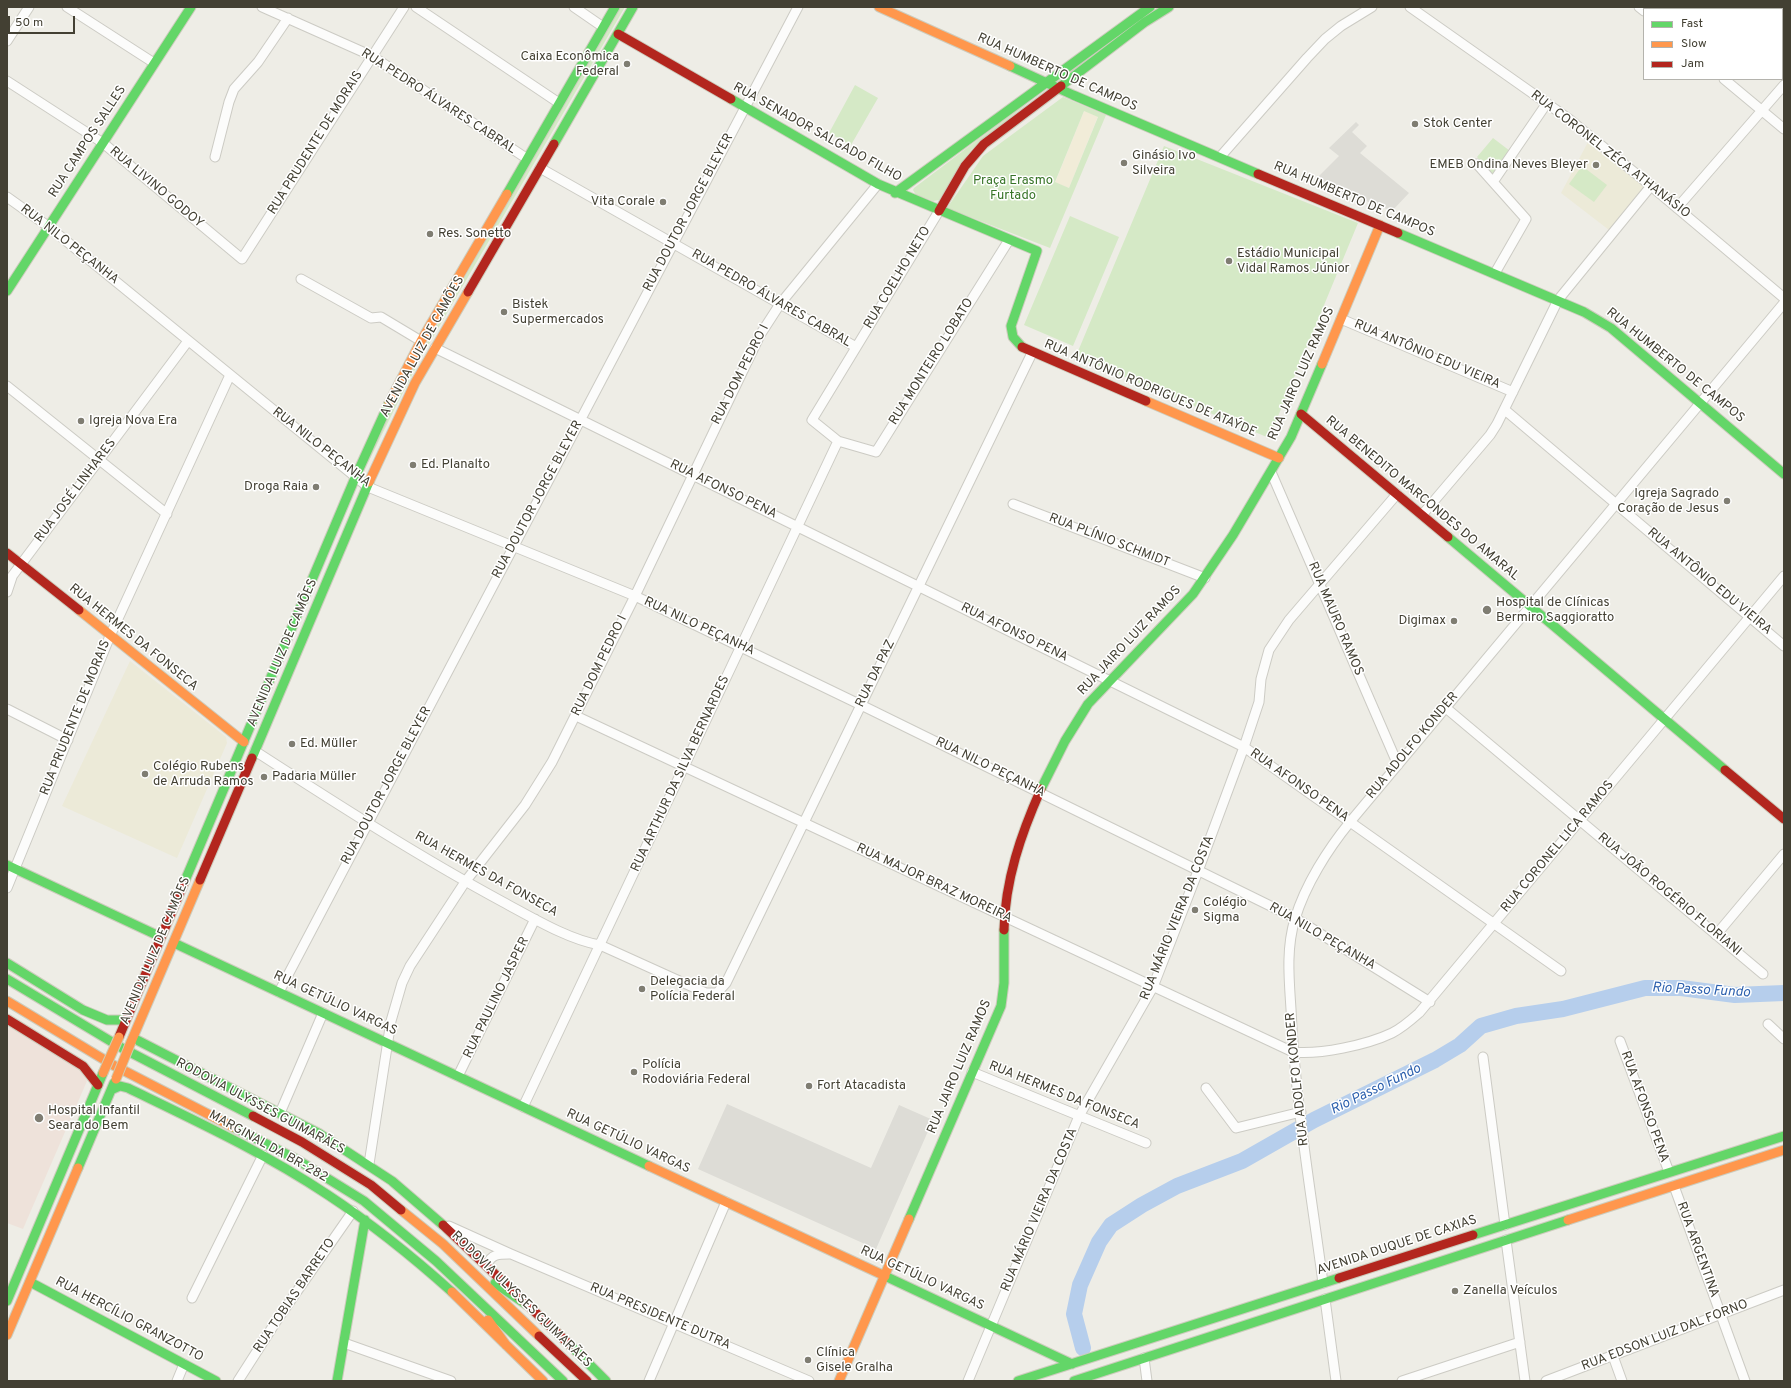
<!DOCTYPE html>
<html>
<head>
<meta charset="utf-8">
<style>
  body { margin:0 }
  #map { position:relative; width:1791px; height:1388px; overflow:hidden; background:#eeede6; font-family:Overpass,sans-serif }
  canvas { display:block }
  .frame { position:absolute; inset:0; border:8px solid #434033; pointer-events:none }
  .legend { position:absolute; left:1643px; top:8px; width:140px; height:72px; box-sizing:border-box; background:#fff; border:1px solid #b4b3ad; margin:0; padding:5px 7px; list-style:none; font-size:12px; color:#434033 }
  .legend li { display:flex; align-items:center; gap:8px; height:20px }
  .legend b { width:20px; border:1px solid #b4b3ad }
  .scale { position:absolute; left:8px; top:16px; width:67px; height:18px; box-sizing:border-box; border:2px solid #434033; border-top:0; padding-left:5px; font-size:12px; line-height:14px; white-space:nowrap; color:#434033; -webkit-text-stroke:3px #fff; paint-order:stroke }
</style>
</head>
<body>
<div id="map">
<canvas width="1791" height="1388"></canvas>
<div class="frame"></div>
<ul class="legend">
<li><b style="height:5px;background:#63d668"></b>Fast</li>
<li><b style="height:5px;background:#ff974d"></b>Slow</li>
<li><b style="height:5px;background:#b3261e"></b>Jam</li>
</ul>
<div class="scale">50 m</div>
</div>
<script>
const context = document.querySelector('canvas').getContext('2d');
context.lineJoin = 'round';
function paint(path, color) {
  context.fillStyle = color;
  context.fill(path, 'evenodd');
}
function strokePath(path, color, width, dash) {
  context.strokeStyle = color;
  context.lineWidth = width;
  context.lineCap = dash ? 'butt' : 'round';
  context.setLineDash(dash || []);
  context.stroke(path);
}
function label(font, color, halo, rows, align = 'center') {
  context.font = font + ' Overpass,sans-serif';
  context.lineWidth = 3;
  context.setLineDash([]);
  context.textBaseline = 'middle';
  context.strokeStyle = halo;
  context.fillStyle = color;
  for (const [text, x, y, turn = 0] of rows) {
    context.save();
    context.translate(x, y);
    context.rotate((+turn || 0) * Math.PI / 180);
    context.textAlign = isNaN(turn) ? turn : align;
    if (halo) context.strokeText(text, 0, 0);
    context.fillText(text, 0, 0);
    context.restore();
  }
}
paint(new Path2D(`
  M1084 111 1098 116 1069 188 1055 183Z`), '#f1ecd8');
paint(new Path2D(`
  M1588 142 1644 187 1609 230 1561 193Z
  M130 661 226 737 227 743 177 858 62 806Z`), '#ecead8');
paint(new Path2D(`
  M7 1023 75 1062 87 1081 23 1229 7 1223Z`), '#eee2da');
paint(new Path2D(`
  M619 7H625L422 356 396 406 365 469 391 406Z
  M855 85 878 98 851 145 829 133Z
  M1046 88 971 150 939 200 933 201 916 195 913 190 914 188Z
  M1063 97 1106 115 1050 248 947 208 983 156ZM1084 111 1098 117 1069 188 1055 182Z
  M1493 138 1510 151 1493 176 1477 157Z
  M1164 146 1358 223 1269 438 1076 356Z
  M1582 166 1607 185 1594 202 1569 184Z
  M1070 216 1119 237 1073 346 1024 325Z`), '#d5e9c6');
paint(new Path2D(`
  M1356 122 1359 125 1352 132 1367 146 1360 153 1409 193 1392 211 1314 181 1339 156 1329 148Z
  M727 1104 871 1168 899 1105 933 1120 876 1249 698 1169Z`), '#dddcd6');
strokePath(new Path2D(`
  M1083 1348 1074 1314 1080 1285 1099 1242 1111 1225 1142 1205 1177 1186 1242 1161 1314 1120 1435 1060 1460 1045 1481 1026 1516 1016 1563 1009 1645 988H1681L1735 995 1784 993`), '#b6ceec', 16);
const street = new Path2D(`
  M67 7 154 63
  M262 7 372 56 526 158
  M416 7 559 103
  M574 7 603 27
  M1410 7 1569 119 1651 186 1784 298
  M1639 7 1644 11
  M7 41 29 7
  M1724 79 1784 129
  M7 81 103 143 242 259 404 7
  M215 157 229 102 234 89 258 62 288 18
  M1220 157 1307 58 1325 39 1341 26 1372 7
  M1477 164 1493 182
  M540 168 856 347
  M7 197 49 227 368 487 635 596 861 705 1295 918 1430 1002
  M1677 208 1784 85
  M939 211 812 420 838 441 876 452 1009 240
  M1495 273 1526 219 1493 182 1547 103
  M301 279 371 318 381 317 421 341
  M1341 319 1513 392
  M435 348 1244 747 1561 971
  M7 386 167 514
  M1505 410 1784 646
  M1271 472 1398 765
  M1013 504 1205 578
  M1422 515 1490 435 1497 424 1558 300 1651 186
  M7 583 188 341
  M7 592 12 577
  M1446 708 1763 974
  M7 709 68 740
  M576 716 1293 1052C1319 1055 1367 1045 1392 1033 1402 1028 1410 1021 1419 1013L1784 576
  M255 751C337 804 418 856 503 902 531 917 569 940 600 945L706 993H717L726 983 1032 353
  M7 888 110 636 230 375
  M1716 935 1784 854
  M279 992 798 7
  M1768 1024 1784 1039
  M1620 1041 1669 1172
  M1483 1057 1505 1225
  M972 1072 1146 1143
  M458 1076 535 919
  M1206 1088 1236 1128 1301 1112
  M523 1107 838 441
  M280 1113 323 1013
  M369 1164 391 1021 402 983 410 966 465 882 525 805 552 762 635 596 760 335 780 304 878 184
  M1674 1186 1745 1381
  M449 1226 511 1254 809 1381
  M1506 1240 1525 1381
  M487 1265C491 1254 499 1254 509 1254
  M1323 1283C1311 1192 1295 1101 1291 1009 1289 979 1286 948 1295 919 1305 885 1328 849 1350 822L1784 303
  M192 1298 263 1155
  M1325 1299 1336 1381
  M344 1343 451 1381
  M1613 1356 1622 1381
  M1144 1358 1147 1381
  M177 1381 184 1364
  M238 1381 277 1320 353 1211
  M649 1381 726 1202
  M968 1381 1079 1116 1153 987 1198 871 1244 747 1259 702 1261 679 1269 650 1289 620 1397 494
  M1402 1381 1520 1342
  M1546 1381 1784 1290`);
const fast = new Path2D(`
  M1010 66 1073 95 1258 174
  M1061 86 1145 22 1169 7
  M731 99 878 184 1037 251 1011 326 1013 337 1022 347
  M554 144 633 7
  M895 193 1150 7
  M507 194 615 7
  M1398 233 1584 312 1611 328 1784 474
  M7 291 191 7
  M1448 537 1725 770
  M252 758 369 482
  M1041 789 1065 741 1088 704 1193 594 1233 535 1291 437 1322 364
  M7 865 161 937
  M184 883 355 478 389 403
  M174 943 649 1166
  M7 963 83 1010 107 1020H126
  M7 979 122 1048 253 1116
  M133 1038 320 1134 392 1181 443 1225
  M111 1090 120 1086 128 1088C196 1121 265 1153 328 1195 372 1224 413 1257 452 1292
  M233 1127 296 1159 364 1201 436 1261 563 1381
  M78 1168 114 1083
  M909 1219 1001 1006 1004 983V930
  M1473 1235 1784 1136
  M885 1276 1072 1364
  M30 1282 216 1381
  M495 1283 527 1305
  M7 1301 103 1073
  M570 1345 606 1381
  M337 1381 365 1220
  M1018 1381 1339 1278
  M1074 1381 1568 1220`);
const slow = new Path2D(`
  M879 7 1010 66
  M1322 364 1380 225
  M1146 401 1279 458
  M389 403 421 341 507 194
  M369 482 415 383 468 292
  M79 610 244 742
  M7 1001 113 1065 233 1127
  M131 1042 200 880
  M649 1166 885 1276
  M401 1210 443 1244 539 1336
  M1568 1220 1784 1150
  M452 1292 543 1381
  M488 1320 506 1345
  M7 1335 78 1168
  M839 1381 909 1219`);
const jam = new Path2D(`
  M618 34 731 99
  M1258 174 1398 233
  M939 211 965 166 984 144 1061 86
  M468 292 554 144
  M1022 347 1146 401
  M1301 414 1448 537
  M7 553 79 610
  M1725 770 1784 819
  M200 880 252 758
  M1004 930C1005 880 1021 834 1041 789
  M7 1019 83 1066 98 1085
  M119 1037 184 883
  M253 1116 302 1142 371 1185 401 1210
  M443 1225 570 1345
  M1339 1278 1473 1235
  M539 1336 587 1381`);
strokePath(street, '#cccbc4', 11);
strokePath(fast, '#cdccbd', 11);
strokePath(slow, '#cdccbd', 11);
strokePath(jam, '#cdccbd', 11);
strokePath(street, '#fcfcfb', 9);
strokePath(fast, '#63d668', 9);
strokePath(slow, '#ff974d', 9);
strokePath(jam, '#b3261e', 9);
const slowBridge = new Path2D(`
  M103 1073 119 1037
  M116 1079 131 1042`);
strokePath(slowBridge, '#d0cdb3', 11, []);
strokePath(slowBridge, '#ff974d', 9);
for (const [x, y, r, color] of [
  [627,64,4,"#7f7d72"],
  [1415,124,4,"#7f7d72"],
  [1124,163,4,"#7f7d72"],
  [1596,165,4,"#7f7d72"],
  [663,202,4,"#7f7d72"],
  [430,234,4,"#7f7d72"],
  [1229,261,4,"#7f7d72"],
  [504,312,4,"#7f7d72"],
  [81,421,4,"#7f7d72"],
  [413,465,4,"#7f7d72"],
  [316,487,4,"#7f7d72"],
  [1727,501,4,"#7f7d72"],
  [1487,610,5,"#7f7d72"],
  [1454,621,4,"#7f7d72"],
  [292,744,4,"#7f7d72"],
  [145,774,4,"#7f7d72"],
  [264,777,4,"#7f7d72"],
  [1195,910,4,"#7f7d72"],
  [642,989,4,"#7f7d72"],
  [634,1072,4,"#7f7d72"],
  [809,1086,4,"#7f7d72"],
  [39,1118,5,"#7f7d72"],
  [1455,1291,4,"#7f7d72"],
  [808,1360,4,"#7f7d72"]
]) {
  const dot = new Path2D();
  dot.arc(x, y, r, 0, 2 * Math.PI);
  context.fillStyle = color;
  context.fill(dot);
  strokePath(dot, '#fff', 1.5);
}
label('13px', '#434033', '#fff', [
  ["Caixa Econômica",619,57,"right"],
  ["Federal",619,72,"right"],
  ["Stok Center",1423,124],
  ["Ginásio Ivo",1132,156],
  ["Silveira",1132,171],
  ["EMEB Ondina Neves Bleyer",1588,165,"right"],
  ["Vita Corale",655,202,"right"],
  ["Res. Sonetto",438,234],
  ["Estádio Municipal",1237,254],
  ["Vidal Ramos Júnior",1237,269],
  ["Bistek",512,305],
  ["Supermercados",512,320],
  ["Igreja Nova Era",89,421],
  ["Ed. Planalto",421,465],
  ["Droga Raia",308,487,"right"],
  ["Igreja Sagrado",1719,494,"right"],
  ["Coração de Jesus",1719,509,"right"],
  ["Hospital de Clínicas",1496,603],
  ["Bermiro Saggioratto",1496,618],
  ["Digimax",1446,621,"right"],
  ["Ed. Müller",300,744],
  ["Colégio Rubens",153,767],
  ["de Arruda Ramos",153,782],
  ["Padaria Müller",272,777],
  ["Colégio",1203,903],
  ["Sigma",1203,918],
  ["Delegacia da",650,982],
  ["Polícia Federal",650,997],
  ["Polícia",642,1065],
  ["Rodoviária Federal",642,1080],
  ["Fort Atacadista",817,1086],
  ["Hospital Infantil",48,1111],
  ["Seara do Bem",48,1126],
  ["Zanella Veículos",1463,1291],
  ["Clínica",816,1353],
  ["Gisele Gralha",816,1368]
], 'left');
label('13px', '#434033', '#fff', [
  ["RUA HUMBERTO DE CAMPOS",1057,73,24],
  ["RUA PEDRO ÁLVARES CABRAL",438,102,33],
  ["RUA SENADOR SALGADO FILHO",817,133,29],
  ["RUA CAMPOS SALLES",88,142,-57],
  ["RUA PRUDENTE DE MORAIS",316,143,-58],
  ["RUA CORONEL ZÉCA ATHANÁSIO",1610,155,38],
  ["RUA LIVINO GODOY",156,188,40],
  ["RUA HUMBERTO DE CAMPOS",1354,200,23],
  ["RUA DOUTOR JORGE BLEYER",689,213,-62],
  ["RUA NILO PEÇANHA",69,245,38],
  ["RUA COELHO NETO",898,278,-59],
  ["RUA PEDRO ÁLVARES CABRAL",771,299,30],
  ["AVENIDA LUIZ DE CAMÕES",423,347,-61],
  ["RUA ANTÔNIO EDU VIEIRA",1427,355,23],
  ["RUA MONTEIRO LOBATO",932,362,-58],
  ["RUA HUMBERTO DE CAMPOS",1675,366,39],
  ["RUA JAIRO LUIZ RAMOS",1302,374,-66],
  ["RUA DOM PEDRO I",741,375,-63],
  ["RUA ANTÔNIO RODRIGUES DE ATAÝDE",1150,389,23],
  ["RUA NILO PEÇANHA",321,448,38],
  ["RUA AFONSO PENA",723,490,26],
  ["RUA JOSÉ LINHARES",76,491,-53],
  ["RUA BENEDITO MARCONDES DO AMARAL",1422,499,40],
  ["RUA DOUTOR JORGE BLEYER",538,500,-62],
  ["RUA PLÍNIO SCHMIDT",1109,541,21],
  ["RUA ANTÔNIO EDU VIEIRA",1709,582,40],
  ["RUA MAURO RAMOS",1335,619,67],
  ["RUA NILO PEÇANHA",699,627,25],
  ["RUA AFONSO PENA",1014,633,26],
  ["RUA HERMES DA FONSECA",133,638,39],
  ["RUA JAIRO LUIZ RAMOS",1130,641,-47],
  ["AVENIDA LUIZ DE CAMÕES",283,653,-67],
  ["RUA DOM PEDRO I",600,666,-64],
  ["RUA DA PAZ",876,674,-64],
  ["RUA PRUDENTE DE MORAIS",76,718,-68],
  ["RUA ADOLFO KONDER",1413,746,-50],
  ["RUA NILO PEÇANHA",990,768,26],
  ["RUA ARTHUR DA SILVA BERNARDES",681,774,-65],
  ["RUA DOUTOR JORGE BLEYER",387,786,-62],
  ["RUA AFONSO PENA",1299,786,35],
  ["RUA CORONEL LICA RAMOS",1558,847,-50],
  ["RUA HERMES DA FONSECA",486,875,29],
  ["RUA MAJOR BRAZ MOREIRA",934,884,25],
  ["RUA JOÃO ROGÉRIO FLORIANI",1669,895,40],
  ["RUA MÁRIO VIEIRA DA COSTA",1178,918,-68],
  ["RUA NILO PEÇANHA",1322,937,30],
  ["AVENIDA LUIZ DE CAMÕES",156,951,-67],
  ["RUA PAULINO JASPER",497,998,-64],
  ["RUA GETÚLIO VARGAS",335,1004,25],
  ["RUA JAIRO LUIZ RAMOS",960,1067,-67],
  ["RUA ADOLFO KONDER",1298,1079,-96],
  ["RUA HERMES DA FONSECA",1064,1096,22],
  ["RODOVIA ULYSSES GUIMARÃES",260,1107,28],
  ["RUA AFONSO PENA",1644,1107,70],
  ["RUA GETÚLIO VARGAS",628,1142,25],
  ["MARGINAL DA BR-282",268,1147,29],
  ["RUA MÁRIO VIEIRA DA COSTA",1040,1210,-67],
  ["AVENIDA DUQUE DE CAXIAS",1397,1246,-18],
  ["RUA ARGENTINA",1697,1250,70],
  ["RUA GETÚLIO VARGAS",922,1279,25],
  ["RUA TOBIAS BARRETO",295,1296,-56],
  ["RODOVIA ULYSSES GUIMARÃES",521,1300,44],
  ["RUA PRESIDENTE DUTRA",660,1317,23],
  ["RUA HERCÍLIO GRANZOTTO",129,1320,28],
  ["RUA EDSON LUIZ DAL FORNO",1665,1336,-21]
]);
label('13px', '#377427', '#fff', [
  ["Praça Erasmo",1013,181],
  ["Furtado",1013,196]
]);
label('italic 14px', '#2d61ae', '#fff', [
  ["Rio Passo Fundo",1701,991,3],
  ["Rio Passo Fundo",1376,1090,-26]
]);
</script>
</body>
</html>
